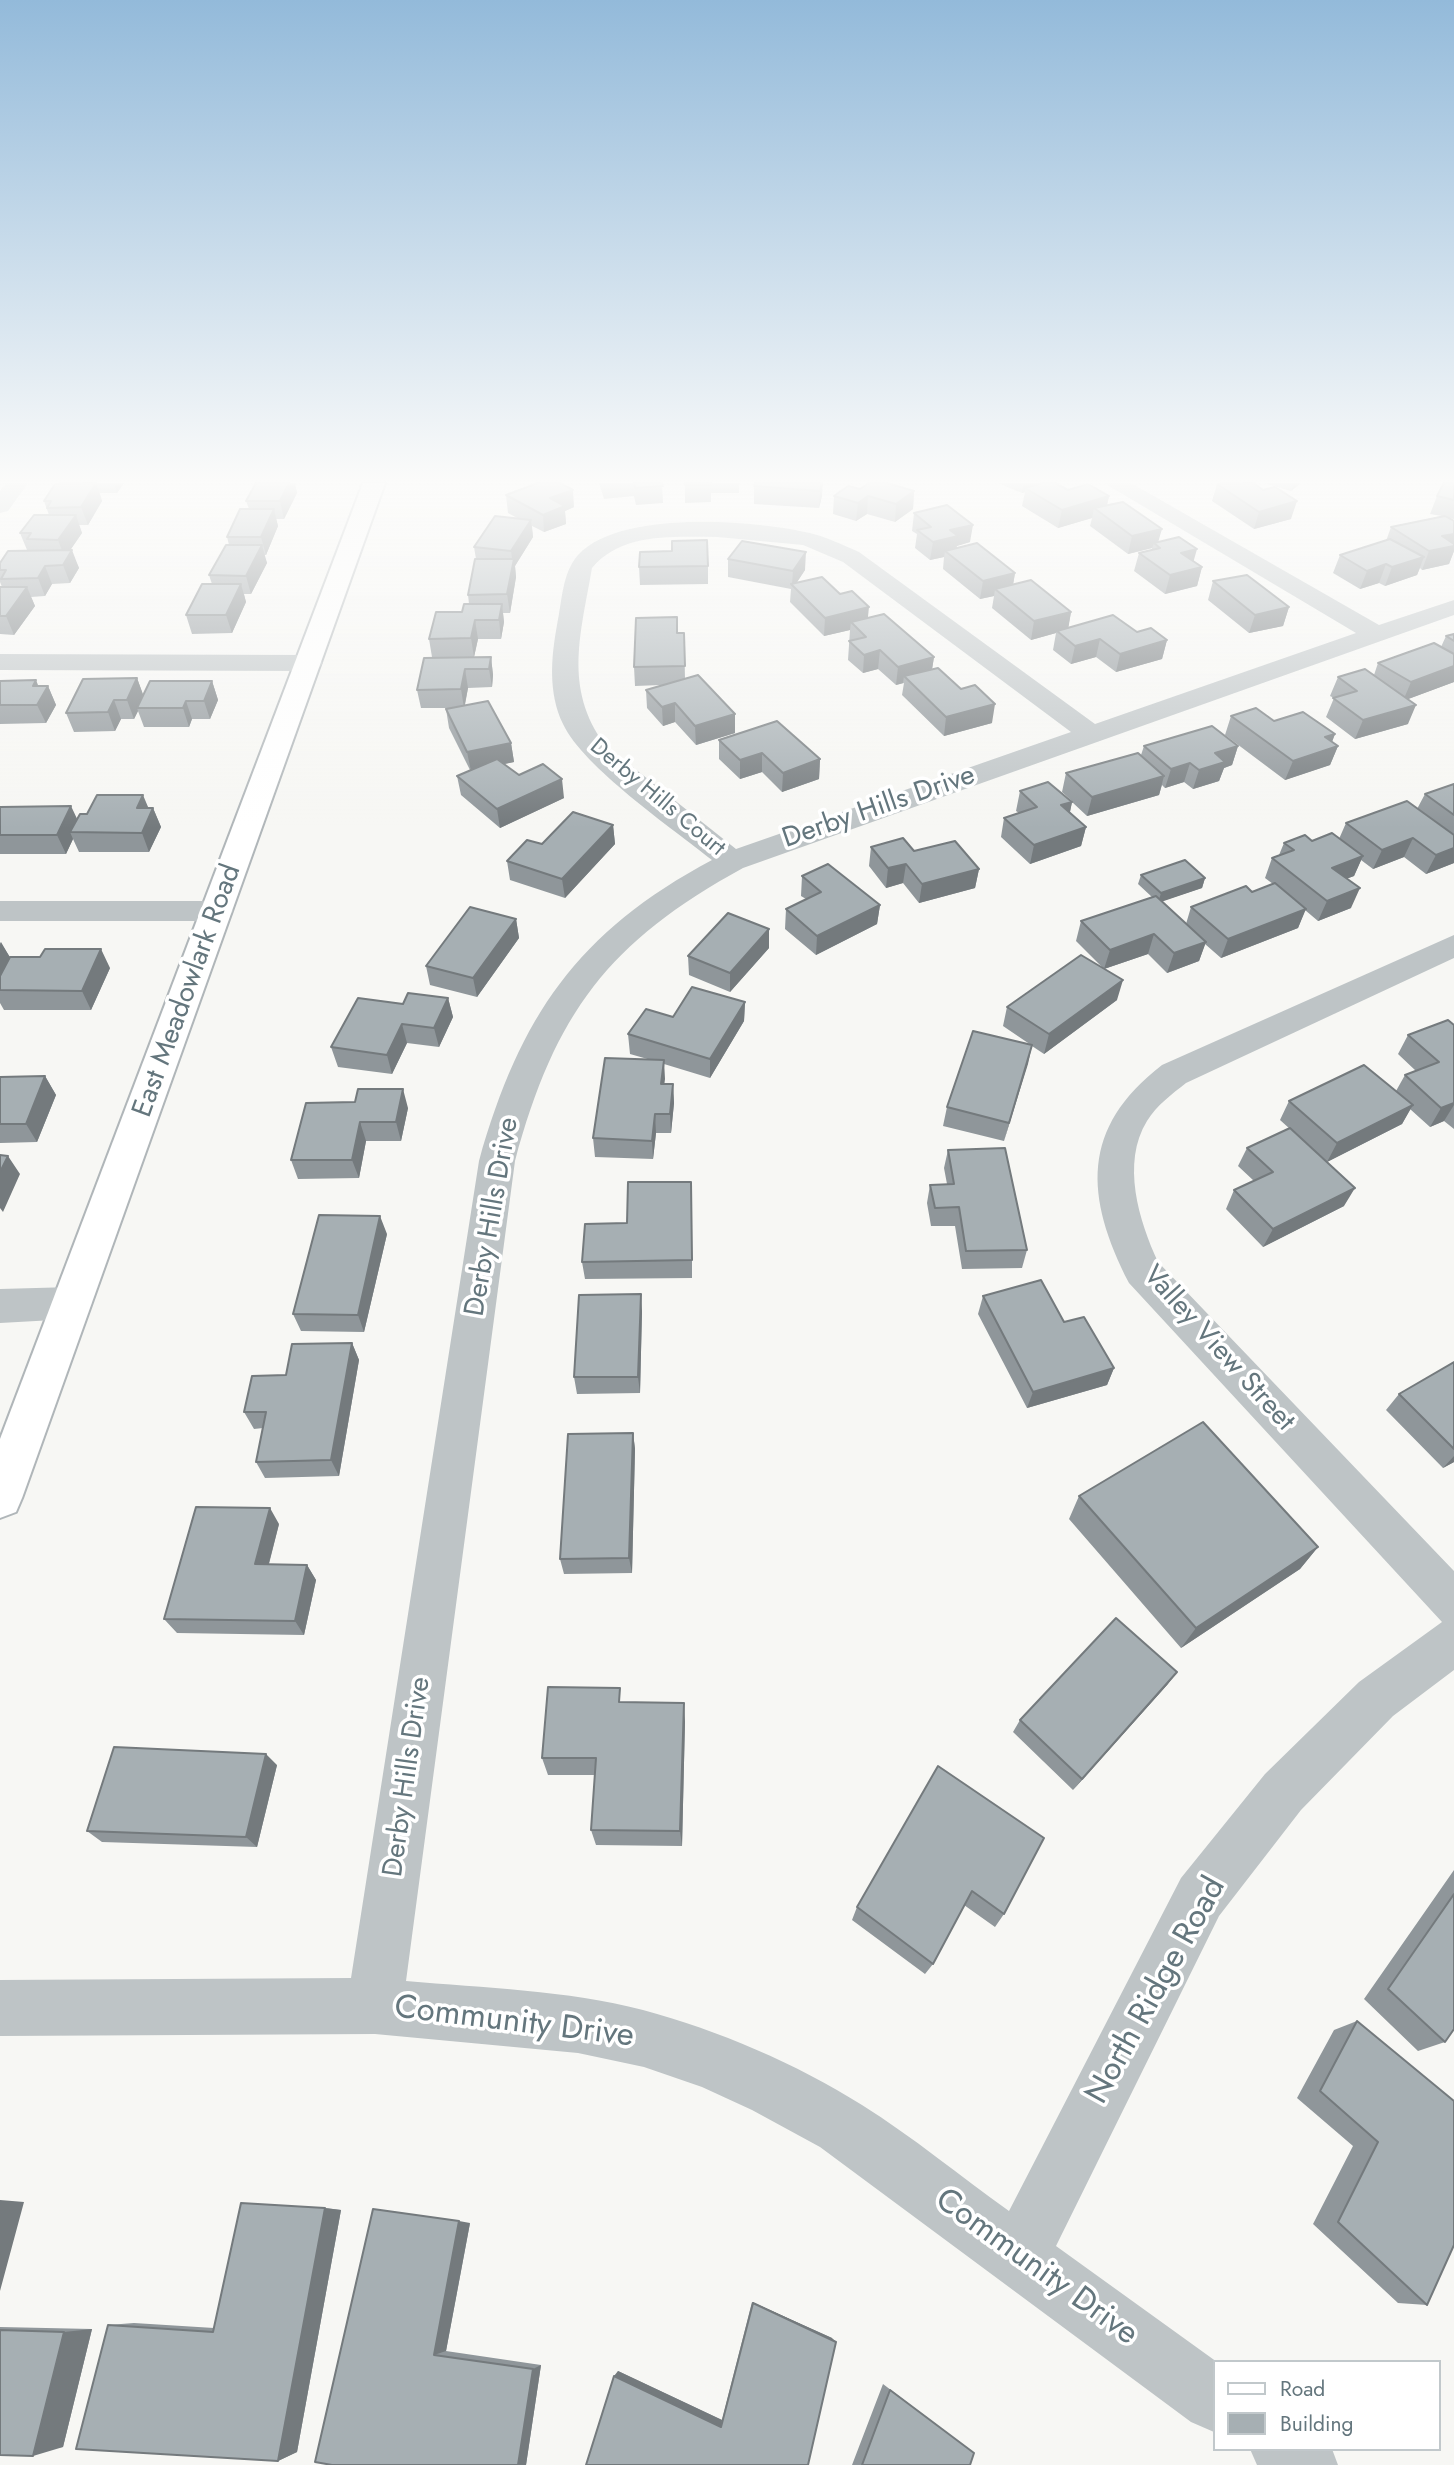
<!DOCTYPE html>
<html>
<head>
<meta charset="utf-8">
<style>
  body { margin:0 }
  #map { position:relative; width:1454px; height:2465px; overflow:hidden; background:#f7f7f4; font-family:Jost,sans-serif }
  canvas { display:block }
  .legend { position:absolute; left:1213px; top:2360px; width:228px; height:91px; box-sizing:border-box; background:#fff; border:2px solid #c1c8cb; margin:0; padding:9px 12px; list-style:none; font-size:21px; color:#64767d }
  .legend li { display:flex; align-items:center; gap:14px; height:35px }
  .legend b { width:35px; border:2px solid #c1c8cb }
</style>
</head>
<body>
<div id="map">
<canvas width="1454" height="2465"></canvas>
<ul class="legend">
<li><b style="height:9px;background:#fff"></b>Road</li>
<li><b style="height:19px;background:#a6afb3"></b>Building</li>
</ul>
</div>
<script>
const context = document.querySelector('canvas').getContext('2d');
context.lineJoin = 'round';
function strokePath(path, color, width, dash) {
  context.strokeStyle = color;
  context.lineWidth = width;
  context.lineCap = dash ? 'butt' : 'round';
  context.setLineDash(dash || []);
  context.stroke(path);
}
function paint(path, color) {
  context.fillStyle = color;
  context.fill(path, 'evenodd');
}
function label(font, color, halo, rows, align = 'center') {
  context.font = font + ' Jost,sans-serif';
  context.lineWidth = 7;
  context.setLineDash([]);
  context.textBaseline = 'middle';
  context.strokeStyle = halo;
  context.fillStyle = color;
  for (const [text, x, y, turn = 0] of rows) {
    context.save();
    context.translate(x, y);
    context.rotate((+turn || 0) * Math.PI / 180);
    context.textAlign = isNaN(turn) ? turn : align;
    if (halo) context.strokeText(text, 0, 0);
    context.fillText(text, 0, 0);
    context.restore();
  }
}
const major = new Path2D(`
  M363 483H385L22 1498 16 1512 0 1518V1439Z`);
strokePath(major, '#b0b6b9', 4);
paint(new Path2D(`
  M6 483H28L8 511 0 513V491Z
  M1104 483H1131L1379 625 1454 600V615L743 868C608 942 555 1013 515 1161L406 1981C485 1988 566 1990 643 2010 718 2030 797 2064 862 2105 913 2137 960 2176 1009 2211L1181 1878 1265 1774 1359 1682 1442 1622 1129 1283C1085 1197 1080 1128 1162 1065L1454 935V958L1186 1083C1172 1094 1157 1105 1147 1121 1121 1163 1139 1221 1158 1262L1454 1571V1670L1393 1716 1301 1810 1219 1916 1056 2246 1217 2362H1214V2432L1191 2422 820 2147 752 2110 702 2087 644 2067 578 2053 375 2034 0 2036V1980L351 1978 479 1161C520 1016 577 932 712 860 672 828 583 767 563 724 548 693 551 658 557 625 562 602 562 573 578 555 620 509 754 520 810 533 827 537 843 545 859 552L1095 724 1356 633ZM717 537 803 545 843 562 1071 732 736 849 605 745C563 688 581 633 592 568 622 532 674 537 717 537Z
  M0 654 310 655 319 658 323 663 319 668 310 671 0 670Z
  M0 901H217L228 904 233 911 228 918 217 921H0Z
  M72 1287 86 1291 92 1303 86 1315 72 1319 0 1323V1289Z
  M1250 2449H1332L1338 2465H1257Z`), '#bec4c6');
paint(major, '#fff');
paint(new Path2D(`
  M71 483H124L117 493H100L102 501 88 525H79L82 533 70 550 79 568 70 583 52 584 45 596 31 597 35 606 14 635 0 634V587H2L0 582V563L27 550 20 533 49 515 44 501Z
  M256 483H297L296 485H295L297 493 284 519H276L278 526 266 555H264L267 563 251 594H244L246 602 232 633 192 634 186 615 212 584 209 575 229 545 227 537 249 509 246 501Z
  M599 483H662L663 503 636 505 634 496 604 499Z
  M685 483H739V493H711V502L685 503Z
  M823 483 822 496 819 508 754 504V486Z
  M998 483H1042L1068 490 1109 496 1107 505 1158 542 1202 567 1197 586 1165 594 1134 571 1139 553 1152 550V548L1128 554 1090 526 1092 518 1058 528 1022 506 1025 492 1022 493Z
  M1264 483H1301L1291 491Z
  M1454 483V519L1448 518 1454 521V551L1449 564 1422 570 1420 568 1417 575 1385 586 1379 583 1360 589 1333 573 1340 555 1386 541 1391 527 1442 516 1430 514 1437 496Z
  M1217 484 1291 519 1254 529 1212 501Z
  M860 489 914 491 913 509 895 522 867 514 856 521 833 514 834 496Z
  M506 495 574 507 565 511 566 524 544 532 532 526 533 537 515 566 516 577 510 613H503L504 622 501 639H478L474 657H432L429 639 462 612 469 604 468 595 476 559 474 547 519 519 508 513Z
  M914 513 970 542 956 546V548L1015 573 1013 585 1071 612 1068 628 1137 632 1167 640 1162 659 1116 672 1096 657 1071 664 1053 650 1056 633 1031 640 992 608 994 596 980 599 943 569 944 557 930 560 915 548 917 534 912 531Z
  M728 559 805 570 796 583 840 594 868 618 934 657 932 669 992 723 944 736 902 695 904 683 896 685 878 669 863 673 848 660 850 630 824 636 790 602 791 589 728 577Z
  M708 566V584L640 585 639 567Z
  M1213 581 1289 607 1283 626 1249 633 1208 600Z
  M677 633H684L685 679 735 733 696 745 675 722 663 726 647 708 646 690 661 685 635 686 634 667Z
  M1454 634V682L1408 699V724L1355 739 1326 717 1334 698 1330 696 1338 677 1374 675 1378 663 1441 647 1446 636Z
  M491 657 493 675 492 687 468 688 465 705 511 743 514 762 504 764 519 775 564 798 500 828 461 795 457 776 470 770 449 728 446 709 454 708H421L417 690Z
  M137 678 143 695 212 681 218 700 210 719H192L189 727H144L138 711 134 719H121L115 731 74 732 66 713Z
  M0 681 38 686H48L56 705 46 723 0 724Z
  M1231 716 1274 721 1335 734 1332 742 1338 746 1330 765 1285 780 1225 735Z
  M719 740 820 759 819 779 782 792 762 772 740 779 719 759Z
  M1144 746H1238L1232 765 1224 768 1219 781 1193 789 1184 782 1165 788 1162 785 1159 795 1087 816 1072 802 1070 812 1086 827 1081 846 1030 864 1001 837 1004 818 1019 813 1016 811 1020 791 1072 801 1062 792 1066 773 1141 755Z
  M1454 784V863L1426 874 1404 857 1373 869 1361 860 1354 876 1346 879 1351 908 1318 921 1305 910 1298 928 1221 958 1205 944 1199 961 1167 973 1148 954 1104 969 1117 1000 1044 1054 1032 1046 1004 1141 943 1126 947 1107 1031 1045 1003 1026 1007 1007 1104 969 1076 941 1081 921 1152 897 1138 884 1141 875 1205 878 1202 888 1162 901 1186 924 1191 907 1252 892 1273 884 1265 878 1272 858 1279 855 1284 843 1339 839 1346 823 1417 809 1425 794Z
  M0 807 77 819 87 814 153 808 161 827 149 852H79L73 839 66 854H0Z
  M613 825 615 844 565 898 510 880 507 861 542 844Z
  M871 847 914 851 979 869 975 888 919 903 903 883 886 888 869 866Z
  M802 876 880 905 877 924 816 955 785 929 786 909 806 899 801 896Z
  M516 919 519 938 477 997 430 985 426 966Z
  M0 942 10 957 110 968 91 1010H4L0 1003Z
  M769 948 730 992 689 975 688 956Z
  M448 998 453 1017 439 1047 407 1043 392 1074 338 1067 331 1047 403 1004Z
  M745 1002 744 1021 710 1078 664 1064V1084H673L674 1103 671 1133H656L653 1159 595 1157 593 1138 651 1060 630 1054 628 1034 673 1017Z
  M1454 1025V1129L1444 1121 1430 1127 1410 1109 1402 1124 1327 1162 1344 1206 1263 1247 1226 1209 1234 1190 1254 1181 1238 1166 1247 1148 1290 1129 1280 1120 1289 1101 1396 1091 1405 1075 1416 1071 1398 1054 1408 1035Z
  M45 1076 56 1095 37 1142 0 1143V1077Z
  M306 1103 408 1108 401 1141H366L359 1178 298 1179 291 1160Z
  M948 1150 1027 1250 1022 1268 962 1269 955 1226H931L927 1203 930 1185 947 1184 944 1168Z
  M692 1200V1278L585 1279 582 1262 627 1223Z
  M387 1234 364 1332 301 1331 293 1314Z
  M983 1296 1064 1322 1114 1368 1107 1385 1027 1408 978 1314Z
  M642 1311 640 1393 577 1394 574 1377Z
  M352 1343 359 1360 339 1476 265 1478 256 1462 263 1428 254 1429 244 1412 286 1375Z
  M1454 1362V1462L1443 1468 1386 1410 1399 1394Z
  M633 1433 635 1449 632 1573 564 1574 560 1559Z
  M1079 1496 1318 1547 1300 1569 1181 1648 1069 1519Z
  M279 1524 269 1564 307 1565 316 1580 304 1635 177 1633 164 1619Z
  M1177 1672 1167 1685 1073 1790 1013 1732 1020 1720Z
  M685 1721 682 1846 596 1845 591 1830 595 1775H548L542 1758Z
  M277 1765 257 1847 102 1842 87 1831Z
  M938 1766 1004 1914 995 1927 964 1905 933 1964 925 1974 852 1920 857 1907Z
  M1454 1870V2029L1445 2042 1418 2051 1364 1999Z
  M1357 2021 1427 2305 1398 2303 1313 2224 1353 2146 1297 2098 1334 2030Z
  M325 2208 341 2210 297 2452 278 2461 108 2325 134 2323 214 2328Z
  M470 2223 446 2351 541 2365 526 2465H332Z
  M752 2302 832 2338 808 2465H586L618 2371 722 2420Z
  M0 2327 92 2329 63 2447 0 2455Z
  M883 2384 974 2453 970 2465H852Z`), '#8f969a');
paint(new Path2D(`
  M96 483 102 501 88 525 81 507Z
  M114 483H124L117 493Z
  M289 483H295L297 493 284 519 280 501Z
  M822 483V496L819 508 820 491Z
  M1024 483H1042L1025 488V492L1022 493Z
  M1294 483H1301L1291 491Z
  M573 490 574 507 565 511 566 524 544 532 543 515 550 498Z
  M914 491 913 509 895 522 896 504Z
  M868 496 867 514 856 521 858 503Z
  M1109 496 1105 514 1094 508 1092 518 1058 528 1062 510Z
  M1297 501 1291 519 1254 529 1259 512Z
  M274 509 278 526 266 555 261 537Z
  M76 515 82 533 65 558 58 540Z
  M531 520 533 537 515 566 516 577 510 613 507 594 513 565 511 551Z
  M973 525 970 542 957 546 955 554 945 551 944 557 930 560 933 542 950 530Z
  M1162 529 1157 546 1154 543 1152 548 1128 554 1132 536Z
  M1454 534V551L1449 564 1422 570 1429 551 1442 536Z
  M262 545 267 563 251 594 246 576Z
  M1197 549 1192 567 1181 553Z
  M72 550 79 568 70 583 63 565Z
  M806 552 805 570 794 587 792 585 793 571Z
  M1424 557 1417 575 1385 586 1392 567Z
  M1386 564 1379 583 1360 589 1367 571Z
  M45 566 52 584 45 596 38 578Z
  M1202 567 1197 586 1165 594 1170 575Z
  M1015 573 1012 591 995 589 994 596 980 599 983 581Z
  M241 584 246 602 232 633 226 615Z
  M27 587 35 606 14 635 6 616Z
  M502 604 504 622 501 639 499 620Z
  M869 607 867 626 851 622 850 630 824 636 825 618Z
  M1289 607 1283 626 1249 633 1255 615Z
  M1071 612 1068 630 1057 631 1056 633 1031 640 1034 621Z
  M475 620 478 639 474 657 471 638Z
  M1100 639 1096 657 1071 664 1075 646Z
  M1167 640 1162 659 1116 672 1120 654Z
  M880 650 878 669 863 673 864 655Z
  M491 657 493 675 492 687 489 669Z
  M934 657 931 676H904L903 683 896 685 898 667Z
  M1454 666V682L1403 701 1411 682Z
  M465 669 468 688 464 708 461 689Z
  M137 678 144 697 137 708 138 711 134 719 127 700Z
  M36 680 42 695 48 686 56 705 46 723 37 705 33 686Z
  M212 681 218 700 210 719 204 701Z
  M114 700 121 719 115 731 108 712Z
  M186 701 192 719 189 727 183 708Z
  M675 703V722L663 726 662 707Z
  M995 704 992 723 944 736 946 717Z
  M1416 705 1408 724 1355 739 1363 720Z
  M735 714V733L696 745 695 726Z
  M1335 734 1329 749 1338 746 1330 765 1285 780 1293 761 1325 737Z
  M511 743 514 762 471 771 467 752Z
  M1238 746 1232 765 1224 768 1219 781 1193 789 1199 770 1215 753Z
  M762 753V772L740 779V760Z
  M820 759 819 779 782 792 783 773Z
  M1190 763 1184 782 1165 788 1171 769Z
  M1164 776 1159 795 1087 816 1092 797Z
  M562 779 564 798 500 828 497 809Z
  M143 795 151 814 153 808 161 827 149 852 142 833 137 808Z
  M1072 802 1068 821 1061 805Z
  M71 806 80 825 70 832 73 839 66 854 57 835Z
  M613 825 615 844 565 898 562 879Z
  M1086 827 1081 846 1030 864 1034 845Z
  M1413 838 1404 857 1373 869 1382 850Z
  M1454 848V863L1426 874 1436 855Z
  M1363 856 1354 876 1324 887 1332 868Z
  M906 864 903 883 886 888 888 868Z
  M979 869 975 888 919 903 922 884Z
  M1205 878 1202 888 1158 903 1161 893Z
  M1360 888 1351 908 1318 921 1327 901Z
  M880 905 877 924 816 955 817 936Z
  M1306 909 1298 928 1221 958 1228 939Z
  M516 919 519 938 477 997 473 978Z
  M769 929V948L730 992V973Z
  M1154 934 1148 954 1104 969 1110 950Z
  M1 942 12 961 0 986V945Z
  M1206 942 1199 961 1167 973 1174 953Z
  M101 949 110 968 91 1010 82 991Z
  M1123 980 1117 1000 1044 1054 1049 1034Z
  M448 998 453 1017 439 1047 434 1028Z
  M745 1002 744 1021 710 1078V1059Z
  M402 1024 407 1043 392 1074 387 1055Z
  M1032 1045 1028 1064 1004 1141 1009 1123Z
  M664 1060 665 1079 662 1103 661 1084Z
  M45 1076 56 1095 37 1142 26 1124Z
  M673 1084 674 1103 671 1133 670 1114Z
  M403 1089 408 1108 401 1141 396 1122Z
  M1454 1103V1105L1444 1121 1430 1127 1441 1108Z
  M1413 1105 1402 1124 1327 1162 1337 1143Z
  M655 1114 656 1133 653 1159 652 1141Z
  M360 1122 366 1141 359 1178 352 1160Z
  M8 1156 20 1174 3 1212 0 1208V1172Z
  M1355 1188 1344 1206 1263 1247 1273 1229Z
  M380 1216 387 1234 364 1332 358 1315Z
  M641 1294 642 1311 640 1393 638 1377Z
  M352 1343 359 1360 339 1476 331 1460Z
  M1114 1368 1107 1385 1027 1408 1033 1392Z
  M633 1433 635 1449 632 1573 629 1558Z
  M1454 1456V1462L1443 1468Z
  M270 1508 279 1524 265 1578 255 1564Z
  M1318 1547 1300 1569 1181 1648 1196 1628Z
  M307 1565 316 1580 304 1635 295 1621Z
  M1177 1672 1167 1685 1073 1790 1082 1779Z
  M684 1703 685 1721 682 1846 680 1831Z
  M266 1754 277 1765 257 1847 246 1837Z
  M0 2200 24 2202 0 2291Z
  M325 2208 341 2210 297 2452 278 2461Z
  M459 2221 470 2223 446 2351 434 2355Z
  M752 2302 832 2338 836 2342 753 2303Z
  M92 2329 63 2447 33 2456 64 2332Z
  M541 2365 526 2465H518L533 2369Z
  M618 2371 722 2420 721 2427 614 2376Z`), '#747a7d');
const building = new Path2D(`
  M96 483 81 507 47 508 51 501H44L55 484Z
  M256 483H289L280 501H246Z
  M538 483H560L573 490 550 498 565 506 543 515 506 495Z
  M634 483H662L663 486 635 488Z
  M685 483H711V485H685Z
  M755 483H822L820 491 754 486Z
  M869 483H887L914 491 896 504 868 496 858 503 834 496 848 486 860 489Z
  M1043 483H1055L1068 490 1088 484 1109 496 1062 510 1025 488Z
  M1254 483 1263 490 1275 487 1297 501 1259 512 1217 484Z
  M1444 483H1454V500L1437 496Z
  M1123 502 1162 529 1132 536 1094 508Z
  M947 505 973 525 950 530 958 536 933 542 917 530 931 527 914 513Z
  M240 509H274L261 537H227Z
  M34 515H76L58 540 27 539 31 533H20Z
  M495 516 531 520 511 551 474 547Z
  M1445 516 1454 521V534L1442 536 1454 544V546L1429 551 1391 527Z
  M1179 537 1197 549 1181 553 1202 567 1170 575 1139 553 1160 548 1154 543Z
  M1390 539 1424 557 1392 567 1386 564 1367 571 1340 555Z
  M707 540 708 566 639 567 640 552 672 551V541Z
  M742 541 806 552 793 571 728 559Z
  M977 543 1015 573 983 581 945 551Z
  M226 545H262L246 576 209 575Z
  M72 550 63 565 45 566 38 578 1 579 6 570H0V563L8 551Z
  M475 559H514L507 594 468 595Z
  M1247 575 1289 607 1255 615 1213 581Z
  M822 577 840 594 852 591 869 607 825 618 791 584Z
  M1031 580 1071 612 1034 621 995 589Z
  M202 584H241L226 615H186Z
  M0 587H27L6 616H0Z
  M464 604H502L499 620H475L471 638 429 639 436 612H462Z
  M884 614 934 657 898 667 880 650 864 655 849 641 866 637 851 622Z
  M1113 615 1137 632 1151 628 1167 640 1120 654 1100 639 1075 646 1057 631Z
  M677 617V633H684L685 666 634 667 636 618Z
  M1454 634V641L1446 636Z
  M1434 643 1454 654V666L1411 682 1378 663Z
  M491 657 489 669H465L461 689 417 690 424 658Z
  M938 668 961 689 975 685 995 704 946 717 904 676Z
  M1365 669 1416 705 1363 720 1333 698 1357 691 1338 677Z
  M698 675 735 714 695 726 675 703 662 707 646 690Z
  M137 678 127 700H114L108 712 66 713 83 679Z
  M36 680 33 686H48L37 705H0V681Z
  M150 681H212L204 701H186L183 708H137Z
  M488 701 511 743 467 752 446 709Z
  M1256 708 1274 721 1303 712 1335 734 1325 737 1338 746 1293 761 1231 716Z
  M777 721 820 759 783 773 762 753 740 760 719 740Z
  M1212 726 1238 746 1215 753 1225 762 1199 770 1190 763 1171 769 1144 746Z
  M1138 753 1164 776 1092 797 1066 773Z
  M497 759 519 775 543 764 562 779 497 809 457 776Z
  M1048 782 1072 802 1061 805 1086 827 1034 845 1004 818 1037 807 1020 791Z
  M1454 784V815L1425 794Z
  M97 795H143L137 808H153L142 833 70 832 80 814H87Z
  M1407 801 1454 835V848L1436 855 1413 838 1382 850 1346 823Z
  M71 806 57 835H0V807Z
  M573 812 613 825 562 879 507 861 527 840 542 844Z
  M1332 833 1363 856 1332 868 1360 888 1327 901 1272 858 1294 850 1284 843 1305 835 1312 841Z
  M903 838 914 851 955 841 979 869 922 884 906 864 888 868 871 847Z
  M1185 860 1205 878 1161 893 1141 875Z
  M828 864 880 905 817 936 786 909 821 892 802 876Z
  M1275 883 1306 909 1228 939 1191 907 1246 886 1252 892Z
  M1156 896 1206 942 1174 953 1154 934 1110 950 1081 921Z
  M470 907 516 919 473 978 426 966Z
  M728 913 769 929 730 973 688 956Z
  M45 949H101L82 991 0 990V976L10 957H40Z
  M1081 955 1123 980 1049 1034 1007 1007Z
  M692 987 745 1002 710 1059 628 1034 646 1009 673 1017Z
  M408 993 448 998 434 1028 402 1024 387 1055 331 1047 358 998 403 1004Z
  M1448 1020 1454 1025V1103L1441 1108 1405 1075 1439 1062 1408 1035Z
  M973 1031 1032 1045 1009 1123 947 1107Z
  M605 1058 664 1060 661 1084H673L670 1114H655L652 1141 593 1138Z
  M1364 1065 1413 1105 1337 1143 1289 1101Z
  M45 1076 26 1124H0V1077Z
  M358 1089H403L396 1122H360L352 1160H291L306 1103 355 1102Z
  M1290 1128 1355 1188 1273 1229 1234 1190 1273 1172 1247 1148Z
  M1005 1148 1027 1250 966 1251 959 1207 935 1208 930 1185 954 1184 948 1150Z
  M0 1155 8 1156 0 1172Z
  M628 1182H691L692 1260 582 1262 585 1224 627 1223Z
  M319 1215 380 1216 358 1315 293 1314Z
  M1041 1280 1064 1322 1084 1317 1114 1368 1033 1392 983 1296Z
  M641 1294 638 1377H574L579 1295Z
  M352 1343 331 1460 256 1462 266 1412H244L252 1376 286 1375 292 1344Z
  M1454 1362V1449L1399 1394Z
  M1203 1422 1318 1547 1196 1628 1079 1496Z
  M633 1433 629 1558 560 1559 568 1434Z
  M196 1507 270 1508 255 1564 307 1565 295 1621 164 1619Z
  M1116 1618 1177 1672 1082 1779 1020 1720Z
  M548 1687 620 1688 619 1702 684 1703 680 1831 591 1830 596 1758H542Z
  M114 1747 266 1754 246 1837 87 1831Z
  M938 1766 1044 1838 1004 1914 972 1891 933 1964 857 1907Z
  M1454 1894V2029L1445 2042 1388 1989Z
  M1357 2021 1454 2101V2245L1427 2305 1338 2222 1378 2142 1320 2091Z
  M241 2203 325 2208 278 2461 76 2449 108 2325 213 2332Z
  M373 2209 459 2221 434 2355 533 2369 518 2465H332L315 2462Z
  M753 2303 836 2342 808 2465H586L614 2376 721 2427Z
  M0 2330 64 2332 33 2456 0 2455Z
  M890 2390 974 2453 970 2465H862Z`);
paint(building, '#a6afb3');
strokePath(building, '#747a7d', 2);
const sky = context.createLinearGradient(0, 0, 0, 828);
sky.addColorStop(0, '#93bada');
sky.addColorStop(0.58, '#fbfbfa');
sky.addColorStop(1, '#fbfbfa00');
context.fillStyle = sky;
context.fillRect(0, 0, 1454, 828);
label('23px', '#64767d', '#fff', [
  ["Derby Hills Court",657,798,40]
]);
label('28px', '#64767d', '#fff', [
  ["Derby Hills Drive",879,808,-19],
  ["East Meadowlark Road",188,991,-70],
  ["Derby Hills Drive",493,1217,-80],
  ["Valley View Street",1218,1349,48],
  ["Derby Hills Drive",408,1777,-82]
]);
label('33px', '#64767d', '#fff', [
  ["North Ridge Road",1157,1991,-61],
  ["Community Drive",514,2023,7],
  ["Community Drive",1036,2268,36]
]);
</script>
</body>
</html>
